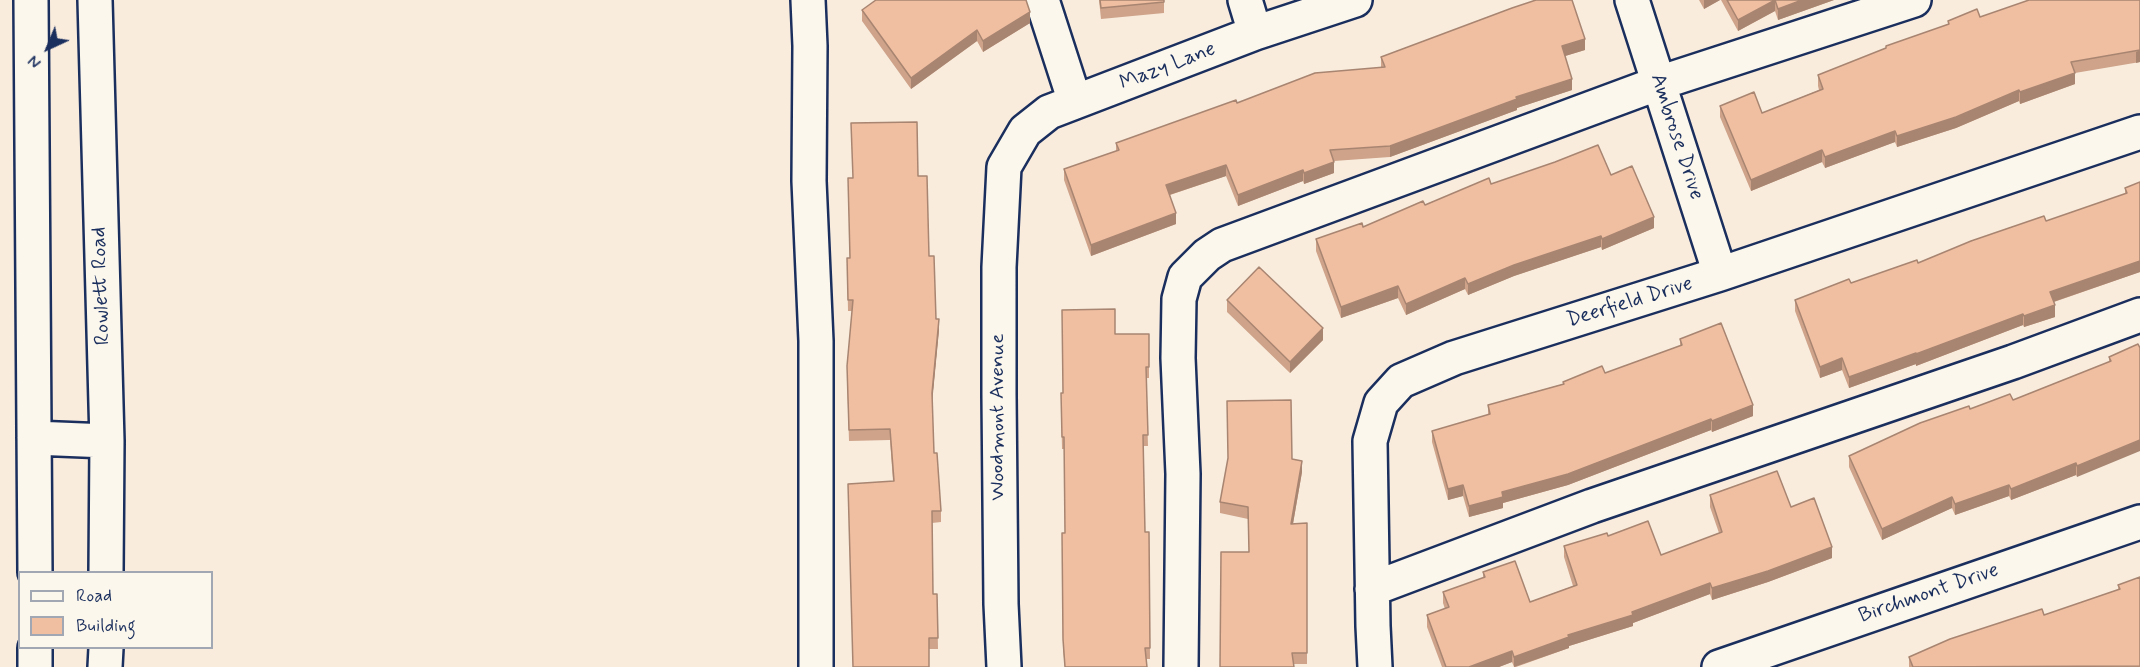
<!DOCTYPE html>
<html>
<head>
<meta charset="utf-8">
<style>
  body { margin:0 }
  #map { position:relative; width:2140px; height:667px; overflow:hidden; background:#f9ecdd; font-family:Mynerve,sans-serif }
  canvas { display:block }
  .legend { position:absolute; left:18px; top:571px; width:195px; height:78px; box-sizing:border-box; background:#fbf7ec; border:2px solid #a1a7b3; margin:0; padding:8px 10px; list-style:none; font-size:18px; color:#1b2f5e }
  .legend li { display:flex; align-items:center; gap:12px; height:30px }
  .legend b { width:30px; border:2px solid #a1a7b3 }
  .north { position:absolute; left:18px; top:18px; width:60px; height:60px; -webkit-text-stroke:4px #fbf7ec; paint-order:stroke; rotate:224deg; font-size:16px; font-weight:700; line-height:24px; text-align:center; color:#1b2f5e }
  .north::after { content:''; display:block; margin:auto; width:21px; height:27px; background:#1b2f5e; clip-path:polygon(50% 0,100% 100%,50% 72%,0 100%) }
</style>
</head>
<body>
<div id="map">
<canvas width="2140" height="667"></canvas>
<ul class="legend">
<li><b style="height:8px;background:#fbf7ec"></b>Road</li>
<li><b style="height:16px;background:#f0bea1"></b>Building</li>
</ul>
<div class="north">N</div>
</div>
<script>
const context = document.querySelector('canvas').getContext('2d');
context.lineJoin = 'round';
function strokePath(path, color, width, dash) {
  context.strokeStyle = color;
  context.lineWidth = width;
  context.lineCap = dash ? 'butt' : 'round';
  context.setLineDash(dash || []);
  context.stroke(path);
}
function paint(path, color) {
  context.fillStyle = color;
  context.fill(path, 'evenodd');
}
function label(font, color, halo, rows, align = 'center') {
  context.font = font + ' Mynerve,sans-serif';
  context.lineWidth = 6;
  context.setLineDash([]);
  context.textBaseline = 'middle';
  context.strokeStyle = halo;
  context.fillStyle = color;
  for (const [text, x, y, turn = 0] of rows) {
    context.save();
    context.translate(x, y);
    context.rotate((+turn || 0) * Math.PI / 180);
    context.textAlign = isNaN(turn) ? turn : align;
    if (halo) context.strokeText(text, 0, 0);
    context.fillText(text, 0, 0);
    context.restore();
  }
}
const minor = new Path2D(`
  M808 0 810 46 809 181 816 341V667
  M1042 0 1075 102
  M1245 0 1255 33
  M1632 0 1720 274
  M1372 589 1592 506 2013 362 2140 315
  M1004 667 1001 604 999 395V267L1004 167 1025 131 1049 112 1255 33 1355 0
  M1181 667 1183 474 1178 358 1179 299 1185 277 1207 255 1222 245 1659 83 1914 0
  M1375 667 1373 626 1370 441 1381 403 1401 381 1454 358 1720 274 2140 132
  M1719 667 2140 522`);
const major = new Path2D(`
  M31 0 35 572
  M95 0 107 441 106 572
  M34 438 107 441
  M35 648V667
  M105 667 106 648`);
strokePath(minor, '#1b2f5e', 38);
strokePath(major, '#1b2f5e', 38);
strokePath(minor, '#fbf7ec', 33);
strokePath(major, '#fbf7ec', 33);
paint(new Path2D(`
  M1099 0H1164V13L1101 19Z
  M1699 0H1720L1704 9Z
  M1721 0H1834L1778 20 1775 11 1738 31Z
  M2140 0V62L2075 73V84L2020 104 2019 101 1956 128 1897 147 1895 142 1825 168 1822 162 1751 191 1720 117V106L1762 113 1819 90 1818 86V75L1886 49V46L1948 25V21Z
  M862 10 1030 23 983 52 977 41 911 89 862 21Z
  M1585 50 1565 56 1572 90 1517 108V110L1390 157 1334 161V173L1304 184 1303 181 1238 206 1226 176 1170 195 1176 224 1091 256 1064 180V169L1116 151V143L1237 103 1381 68V57Z
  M1611 175 1654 228 1602 250 1601 247 1514 276 1468 295 1465 289 1406 315 1398 298 1341 318 1316 251V239L1363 227 1491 184Z
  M918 176 936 319 939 330 932 401 934 453 941 511V522L932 523 933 594H937L938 649H929L893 481 890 440 849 441 847 377 852 311H848L847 258H850Z
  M2140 182V272L2054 302 2055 317 2024 327 2023 325 1916 366V364L1849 388 1842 370 1820 378 1795 311V300L1918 263 2046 221 2125 194V188Z
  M1227 300 1323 340 1290 373 1227 312Z
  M1115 334H1149V378H1146L1148 446H1143L1145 532H1149L1150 659H1146L1147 667H1065L1063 650 1062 544 1065 533 1064 449H1062L1061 404Z
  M1680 339 1753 416 1712 432 1711 430 1568 485 1503 503V508L1469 517 1463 496 1448 500 1432 442V431L1488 415V405L1563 384V382L1605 373 1680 346Z
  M2138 344 2077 477 2076 475 2011 500 2009 496 1955 515 1952 508 1882 540 1849 467V456L1970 409 2013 400 2109 362V357Z
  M1292 459 1302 472 1293 524 1307 523V664H1294L1249 552 1248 519 1220 513V502Z
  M1710 495 1791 507 1832 558 1768 582 1712 600 1710 594 1633 623V626L1569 646V648L1516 667H1514L1512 662 1499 667H1442L1427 627V615L1445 609 1443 603V592L1483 578V572L1530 602 1573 586 1564 557V546L1608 536 1661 555 1719 533 1710 507Z
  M2118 585 2140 667H1909V657L2044 615 2118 590Z`), '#cea38a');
paint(new Path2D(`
  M1704 0H1720L1704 9Z
  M1775 0V11L1738 31V20Z
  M1802 0H1834L1778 20V9Z
  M1030 12V23L983 52V41Z
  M977 30V41L911 89V78Z
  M1585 39V50L1562 57V46Z
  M2140 50V62L2136 63V52Z
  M2075 73V84L2020 104V92Z
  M1572 79V90L1517 108V110L1390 157V146L1516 97Z
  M2019 90V101L1956 128 1897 147V136Z
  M1895 131V142L1825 168V157Z
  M1822 150V162L1751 191V180Z
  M1334 162V173L1304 184V173Z
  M1226 165V176L1166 196V185Z
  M1303 170V181L1238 206V195Z
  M1176 213V224L1091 256V245Z
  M1654 217V228L1602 250V239Z
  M1601 236V247L1514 276 1468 295V284L1514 265Z
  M2140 261V272L2050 303V292Z
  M1465 278V289L1406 315V304Z
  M1398 286V298L1341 318V307Z
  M2055 305V317L2024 327V316Z
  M2023 314V325L1916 366V354Z
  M939 319V330L932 404V393Z
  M1323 328V340L1290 373V362Z
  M1916 353V364L1849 388V377Z
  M1842 358V370L1820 378V367Z
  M1753 405V416L1712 432V421Z
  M1711 419V430L1568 485 1503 503V508L1469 517V506L1502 492Z
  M2140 440V451L2077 477V466Z
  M1302 461V472L1291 535V524Z
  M2076 463V475L2011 500V489Z
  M1463 485V496L1448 500V489Z
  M2009 485V496L1955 515V504Z
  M1952 497V508L1882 540V529Z
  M1832 547V558L1768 582 1712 600V588Z
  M1710 583V594L1633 623V626L1569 646V648L1514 667V657L1568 635Z
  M1512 651V662L1499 667H1469Z`), '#a88571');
const building = new Path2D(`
  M876 0H1026L1030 12 983 41 977 30 911 78 862 10Z
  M1100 0H1164V2L1101 8Z
  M1536 0H1572L1585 39 1562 46 1572 79 1516 97 1517 99 1390 146 1330 150 1334 162 1304 173 1303 170 1238 195 1226 165 1166 185 1176 213 1091 245 1064 169 1119 150 1116 143 1236 100 1237 103 1315 73 1385 67 1381 57 1512 8Z
  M1727 0H1802L1778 9 1775 0 1738 20Z
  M2029 0H2140V50L2071 62 2075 73 2020 92 2019 90 1956 117 1897 136 1895 131 1825 157 1822 150 1751 180 1720 106 1754 92 1762 113 1823 89 1818 75 1886 48V46L1949 24 1948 21 1977 9 1980 17Z
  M917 122 918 176H927L929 256H934L936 319H939L932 393 934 453H937L941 511H932L933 594H937L938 638H929V667H853L848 484 894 481 890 429 849 430 847 366 853 300H848L847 258H850L848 178H853L851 123Z
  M1598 145 1611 175 1632 166 1654 217 1602 239 1601 236 1514 265 1468 284 1465 278 1406 304 1398 286 1341 307 1316 239 1362 223 1363 227 1423 201 1425 205 1489 178 1491 184 1555 162Z
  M2140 182V261L2050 292 2055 305 2024 316 2023 314 1916 354V353L1849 377 1842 358 1820 367 1795 300 1849 279 1851 283 1917 260 1918 263 1971 241 2044 216 2046 221 2127 193 2125 188Z
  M1259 267 1323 328 1290 362 1227 300Z
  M1115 309V334H1149V367H1146L1148 435H1143L1145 532H1149L1150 648H1145L1147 667H1065L1063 639 1062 533H1065L1064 437H1062L1061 393H1063L1062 310Z
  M1721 323 1753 405 1712 421 1711 419 1568 474 1502 492 1503 497 1469 506 1463 485 1448 489 1432 431 1490 414 1488 405 1564 384 1563 382 1602 366 1605 373 1682 345 1680 339Z
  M2138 344 2140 348V440L2077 466 2076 463 2011 489 2009 485 1955 504 1952 497 1882 529 1849 456 1920 423 1969 406 1970 409 2010 394 2013 400 2111 361 2109 357Z
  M1291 400 1292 459 1302 461 1291 524 1307 523V653H1292L1294 667H1220L1221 552H1249L1248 507 1220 502 1228 458 1227 401Z
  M1777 471 1791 507 1814 498 1832 547 1768 571 1712 588 1710 583 1632 612 1633 615 1568 635 1569 637 1514 657 1512 651 1469 667H1446L1427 615 1449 607 1443 592 1485 577 1483 572 1515 561 1530 602 1577 585 1564 546 1607 533 1608 536 1648 521 1661 555 1722 532 1710 495Z
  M2140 577V666L1913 667 1909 657 1950 639 2042 609 2044 615 2120 589 2118 585Z`);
paint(building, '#f0bea1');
strokePath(building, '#a88571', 1.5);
label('21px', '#1b2f5e', '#fbf7ec', [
  ["Mazy Lane",1168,67,-21],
  ["Ambrose Drive",1676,137,72],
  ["Rowlett Road",102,286,-92],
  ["Deerfield Drive",1630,303,-17],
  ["Woodmont Avenue",999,417,-90],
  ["Birchmont Drive",1929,594,-19]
]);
</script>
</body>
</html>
